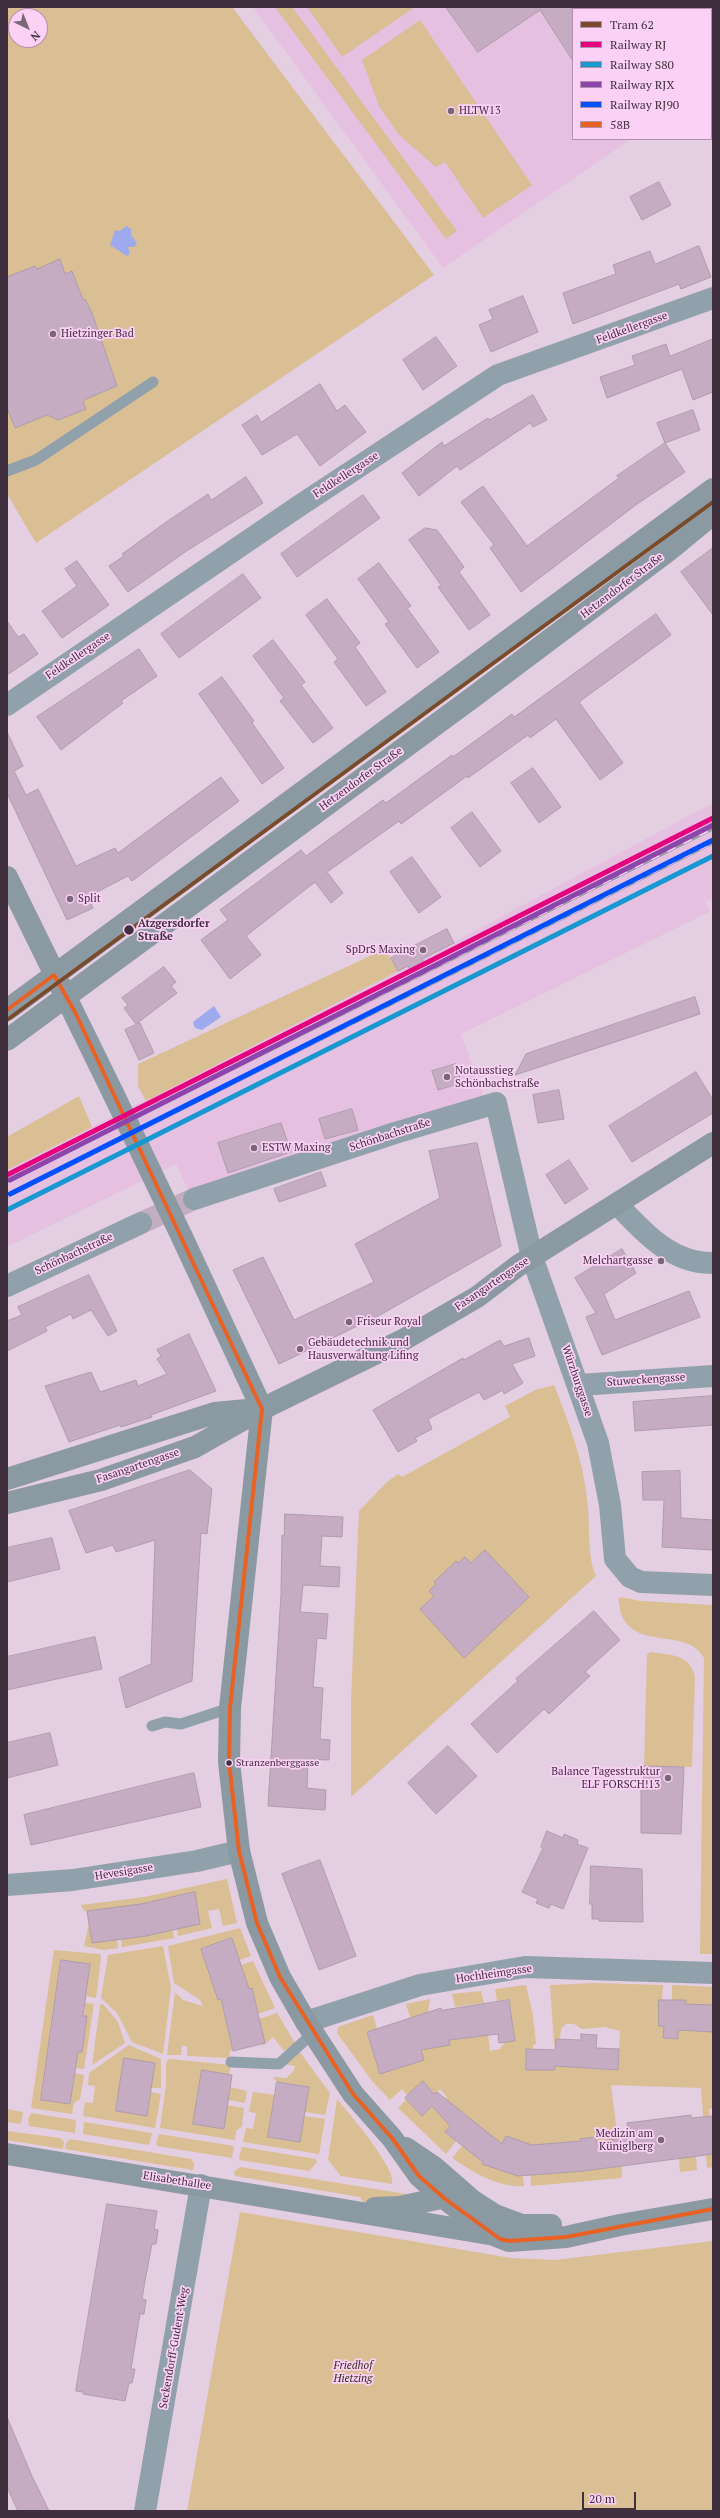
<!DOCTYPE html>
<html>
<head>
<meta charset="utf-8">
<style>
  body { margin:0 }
  #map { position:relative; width:720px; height:2518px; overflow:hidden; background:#e4cee2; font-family:"PT Serif",serif }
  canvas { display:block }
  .frame { position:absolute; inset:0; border:8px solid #402f3e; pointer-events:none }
  .legend { position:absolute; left:572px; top:8px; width:140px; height:132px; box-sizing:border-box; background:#fbd1f6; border:1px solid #b090ac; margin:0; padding:5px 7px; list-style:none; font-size:12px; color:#402f3e }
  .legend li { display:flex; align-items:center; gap:8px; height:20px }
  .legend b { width:20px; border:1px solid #b090ac }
  .north { position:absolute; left:8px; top:8px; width:40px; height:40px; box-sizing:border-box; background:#fbd1f6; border:1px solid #b090ac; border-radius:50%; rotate:137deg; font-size:11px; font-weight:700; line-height:16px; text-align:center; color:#402f3e }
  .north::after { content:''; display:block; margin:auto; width:14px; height:18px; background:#796777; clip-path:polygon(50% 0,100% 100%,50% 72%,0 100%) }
  .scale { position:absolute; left:582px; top:2492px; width:54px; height:18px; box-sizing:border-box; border:2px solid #402f3e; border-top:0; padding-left:5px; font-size:12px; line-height:14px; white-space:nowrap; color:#402f3e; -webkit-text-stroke:3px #fbd1f6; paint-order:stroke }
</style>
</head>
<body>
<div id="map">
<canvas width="720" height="2518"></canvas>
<div class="frame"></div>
<ul class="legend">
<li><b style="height:5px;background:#7a4b2a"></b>Tram 62</li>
<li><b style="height:5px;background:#e5007d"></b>Railway RJ</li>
<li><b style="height:5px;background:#1798d1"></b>Railway S80</li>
<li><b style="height:5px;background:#8e44ad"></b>Railway RJX</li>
<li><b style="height:5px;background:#0050ff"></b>Railway RJ90</li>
<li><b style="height:5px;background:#e96223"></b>58B</li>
</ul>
<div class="north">N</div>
<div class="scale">20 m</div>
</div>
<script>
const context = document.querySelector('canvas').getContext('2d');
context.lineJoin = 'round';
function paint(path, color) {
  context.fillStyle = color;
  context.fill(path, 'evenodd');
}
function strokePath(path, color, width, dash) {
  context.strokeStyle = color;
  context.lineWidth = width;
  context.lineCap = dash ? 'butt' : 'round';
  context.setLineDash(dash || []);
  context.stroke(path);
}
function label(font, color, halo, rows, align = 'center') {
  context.font = font + ' "PT Serif",serif';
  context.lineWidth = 3.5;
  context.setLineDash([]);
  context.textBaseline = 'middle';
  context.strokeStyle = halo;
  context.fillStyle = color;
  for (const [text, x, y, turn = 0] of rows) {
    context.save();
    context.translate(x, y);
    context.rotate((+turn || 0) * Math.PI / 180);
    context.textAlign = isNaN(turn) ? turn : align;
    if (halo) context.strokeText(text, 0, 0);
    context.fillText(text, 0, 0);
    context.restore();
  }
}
paint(new Path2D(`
  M253 7H713V83L711 84V9H573V139H631L443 268Z
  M713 803V898L705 902 711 911 461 1034 484 1097 188 1190 176 1164 7 1247V1170L398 971 391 958 447 929 454 942Z`), '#e5c0e1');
paint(new Path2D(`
  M7 7H232L434 275 36 543 7 494ZM16 16H40V40H16Z
  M275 7H292L457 231 446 239Z
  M307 7H415L342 57Z
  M420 20 532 185 483 218 445 162 436 167 399 135 379 106 362 60Z
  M385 949 398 971 146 1101 138 1086V1064Z
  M79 1096 92 1127 7 1170V1137Z
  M554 1385C569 1423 583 1459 587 1500 591 1525 586 1553 596 1576L351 1797V1699L359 1511 387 1482 398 1474 402 1477 510 1417 505 1406 535 1390Z
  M621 1597 640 1601 713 1605V1954H700L704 1658C687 1628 643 1649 624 1620 620 1613 620 1606 618 1599Z
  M650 1652C671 1655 690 1654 695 1677L692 1767 644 1766 647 1655Z
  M227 1879 237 1923 223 1926 219 1909 208 1911 212 1928 178 1936 177 1929 173 1930 174 1938 122 1947 121 1939 117 1940 118 1948 104 1950 84 1946 89 1924 87 1911H84L81 1905 144 1897Z
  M240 1928 251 1956 239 1960 232 1938 201 1949 218 2000 221 1999 233 2051H230L229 2058 187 2056V2046H182L181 2055H167L175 1992 183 2000 203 2006 200 2000 174 1983 168 1946Z
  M163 1946 171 1988 163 2054 132 2042 117 2013 101 1998 108 1955Z
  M54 1950 100 1954 101 1958 96 1998 86 1996 90 1964 61 1960 41 2100 70 2104 74 2073 84 2075 80 2099 74 2103 72 2114 31 2108Z
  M253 1961 275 2008 258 2014 252 1989H249L241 1965Z
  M595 1983 663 1985 662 2000H659V2025L664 2026 663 2038 677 2039 678 2026H685L686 2001 672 2000V1985L713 1987V2108L709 2109 713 2167 707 2168 701 2088 611 2085 619 2149 611 2151 609 2140 596 2142 595 2137 580 2139 584 2171 622 2166V2178L531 2186 528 2146 506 2136 502 2145 484 2159 482 2163 523 2176 524 2186C498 2188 473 2172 452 2158L462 2146 465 2148 481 2127 461 2111 445 2132 456 2141 446 2154 398 2108 407 2099 422 2116 432 2106 435 2110 447 2097 440 2089 435 2094 423 2082 408 2096 402 2089 390 2100 372 2081 337 2033 338 2027 373 2015 377 2029 367 2032 380 2073 423 2060 406 2004 430 1999 428 2013 449 2040 488 2035 490 2051 500 2049 504 2043 511 2041 513 2026 509 2000 497 2001 495 1989 526 1985 533 2015 536 2044 533 2045V2049H526V2070H555V2066L618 2070 620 2031 604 2027 582 2029 574 2024H566L561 2029 560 2039H556V2044H554L550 1985Z
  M481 1991 484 2003 455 2007 452 1994Z
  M85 2003 94 2004 84 2069 75 2068 78 2052H82Z
  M103 2004 118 2022 125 2043 92 2065 100 2005Z
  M277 2013 295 2043 284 2051 273 2037 263 2046 262 2044 264 2043 259 2019Z
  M129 2045 161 2059V2088H151L150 2092 161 2094 155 2128 83 2116 85 2102 93 2103 95 2086 88 2085 89 2073Z
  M299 2051 330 2093 325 2115 305 2112 309 2087 277 2082 273 2077 286 2078 293 2072 295 2066 283 2064Z
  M169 2059 231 2065 229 2074 202 2070 194 2124 223 2129 227 2105 244 2108 242 2126 236 2131 235 2140 160 2128 166 2085V2063Z
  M230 2087 247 2091 245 2103 228 2100Z
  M253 2092 275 2095 304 2116 325 2119 319 2154 243 2142 246 2128 253 2129 256 2113 249 2112Z
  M337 2099C348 2112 397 2169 392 2184L341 2176 328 2160Z
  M7 2109 23 2112 21 2124 7 2122Z
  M31 2113 76 2120 75 2133 29 2126 28 2119Z
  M84 2122 152 2133 149 2145 83 2134Z
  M7 2131 60 2138 64 2142 63 2149 7 2140Z
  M159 2134 234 2146 232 2158 157 2146 156 2144Z
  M70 2139 191 2159 194 2163 193 2170 65 2149 66 2143Z
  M242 2147 316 2159 317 2162 309 2171 240 2160 239 2157Z
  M696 2156 697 2170 680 2172 679 2158Z
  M240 2167 412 2195 376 2204 363 2202 360 2197 235 2176 234 2172Z
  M240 2212 511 2258 555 2260 713 2241V2511H187Z`), '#dabe94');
paint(new Path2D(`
  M126 226 131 229V235L137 243 134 247H128L130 254 127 256 110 245 115 230 120 231Z
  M214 1006 221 1017 202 1030 195 1028 193 1022Z`), '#9eaaee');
const building = new Path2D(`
  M446 7H573V61L540 10 478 52Z
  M659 182 671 205 642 220 630 197Z
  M699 246 711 277 681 289 679 284 573 324 563 293 616 274 613 265 650 251 655 264Z
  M60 259 65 274 72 271 83 300 85 299 92 313 117 386 86 399 83 402 86 409 58 420 47 415 15 428 7 408V277L35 266 37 269Z
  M523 296 538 332 491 352 479 325 493 319 489 310Z
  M436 337 457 366 423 390 403 360Z
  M713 339V392L693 400 682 369 607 398 600 377 635 365 632 356 666 344 670 356Z
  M320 384 337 411 345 405 366 432 320 466 297 434 262 455 242 425 257 415 261 422Z
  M533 395 547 420 533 427 530 423 460 470 457 466 419 496 402 473 442 442 444 446 488 418 489 420Z
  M693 410 700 430 665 443 657 423Z
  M665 443 685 472 637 504 521 592 490 548 494 545 461 502 483 486 527 546 619 478 617 476Z
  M246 477 263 503 188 550 128 592 109 566 124 556 122 554 169 520 208 494 211 500Z
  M363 495 380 518 297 577 281 554Z
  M425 528 437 530 448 545 464 567 459 572 490 615 469 630 438 587 441 585 409 540Z
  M713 548V615L681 572Z
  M77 561 109 605 62 638 42 611 77 586 65 569Z
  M379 563 411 606 407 608 439 652 417 668 385 624 389 622 358 579Z
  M243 574 261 598 179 658 161 634Z
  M327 599 360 643 355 647 386 692 366 706 334 662 338 659 306 615Z
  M656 614 671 635 579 702 623 763 600 780 556 719 530 738 528 735 468 778 467 776 401 824 399 821 327 872 343 893 331 903 315 882 246 936 261 955 230 979 201 940 228 920 220 910 301 850 306 856 383 800 386 803 452 755 453 757 512 714 514 717Z
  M7 621 18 637 24 634 38 654 7 675Z
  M273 640 305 682 301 685 333 728 313 743 280 701 284 698 253 656Z
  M139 649 157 676 121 701 123 703 61 750 37 717Z
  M222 677 254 721 252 723 284 768 262 784 199 694Z
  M7 732 23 766 14 771 26 795 38 789 76 866 115 848 118 853 221 777 239 801 132 881 128 876 91 895 88 898 93 908 67 920 7 793Z
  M533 768 561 807 539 823 511 783Z
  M472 812 501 851 480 867 451 828Z
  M412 857 441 897 419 913 390 872Z
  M447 929 454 943 422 959 425 965 411 972 408 966 398 971 391 958Z
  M164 967 176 982 171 986 177 993 136 1024 124 1008 128 1005 122 998Z
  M695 997 700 1014 515 1075 526 1054Z
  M140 1023 154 1053 139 1060 125 1030Z
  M456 1064 461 1083 438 1090 432 1071Z
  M696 1072 713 1100V1113L632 1162 609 1126Z
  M559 1090 564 1119 538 1123 533 1095Z
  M352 1109 358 1130 325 1139 319 1119Z
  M281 1123 291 1152 228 1173 218 1143Z
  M477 1143 501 1246 380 1315 279 1364 233 1270 263 1257 294 1320 374 1282 355 1244 440 1198 429 1151Z
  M569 1160 588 1189 565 1204 546 1175Z
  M321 1172 326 1186 279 1202 274 1189Z
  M622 1249 636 1273 604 1294 615 1320 689 1291 700 1317 602 1355 586 1317 596 1313 575 1278Z
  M89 1275 117 1331 108 1336 91 1310 73 1319 71 1314 45 1327 47 1331 7 1351V1321L22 1315 18 1307Z
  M189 1334 216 1391 151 1415 152 1417 121 1427 120 1425 69 1442 45 1386 91 1372 100 1392 136 1380 138 1386 167 1374 157 1359 161 1356 157 1350Z
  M529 1338 535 1356 512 1364 523 1383 504 1394 503 1390 484 1400 479 1392 428 1419 432 1429 415 1438 417 1441 398 1452 373 1410 463 1358 464 1360 500 1340 504 1346Z
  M713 1396V1425L635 1431 633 1402Z
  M190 1470 212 1489 207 1534 201 1533 192 1681 126 1708 119 1678 151 1664 155 1540 116 1552 113 1545 86 1553 69 1511Z
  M680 1471 681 1518 713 1520V1550L662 1547 664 1500H643L642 1472Z
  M285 1514 343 1517 342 1537 322 1536 320 1566 340 1567 339 1587 303 1585 300 1612 328 1614 326 1639 317 1638 313 1687 323 1688 320 1739 330 1740 329 1760 308 1759 307 1788 326 1790 325 1810 268 1806 281 1595 282 1535 284 1536Z
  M52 1538 60 1569 7 1582V1548Z
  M485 1550 529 1597 464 1658 420 1609 434 1596 429 1591 436 1584 434 1582 456 1561 458 1563 465 1557 471 1563Z
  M594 1611 620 1640 585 1672 590 1676 549 1714 544 1709 497 1753 471 1724 518 1681 516 1679Z
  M95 1637 102 1669 7 1690V1657Z
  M50 1733 58 1765 7 1778V1743Z
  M448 1746 477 1776 436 1814 408 1783Z
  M644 1766 684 1767 681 1834 641 1833V1786H643Z
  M194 1773 201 1807 31 1845 24 1815Z
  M547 1831 563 1838 564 1834 578 1840 577 1844 588 1848 563 1909 551 1904 549 1908 536 1903 538 1899 522 1892 543 1848 541 1847Z
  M320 1860 356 1956 319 1970 282 1874Z
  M591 1866 642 1869 643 1922 599 1921V1919H592V1904H590Z
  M195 1892 200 1924 146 1936 92 1943 87 1911 141 1904Z
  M232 1938 249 1989 252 1988 265 2043 233 2051 221 1999 218 2000 201 1949Z
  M61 1960 90 1964 83 2016H87L82 2052H78L70 2104 41 2100Z
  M509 2000 515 2041 499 2043 498 2034 449 2040 450 2045 421 2050 424 2060 380 2074 367 2032 441 2008 442 2010Z
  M659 2000H686L685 2004 713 2005V2032L678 2030V2039L663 2038 664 2026H659Z
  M581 2034 597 2035 596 2048 619 2049 618 2070 555 2066V2070H526V2049L555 2050 556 2039 581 2040Z
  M124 2058 155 2063 147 2116 116 2111Z
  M202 2070 232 2075 224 2129 193 2124Z
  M423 2081 434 2094 437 2092 502 2144 506 2136 532 2145 581 2141 580 2139 595 2137 596 2142 629 2137 627 2123 691 2115V2118L713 2116V2154L584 2171 518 2176 482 2164 483 2162 445 2132 450 2126 432 2106 422 2116 405 2098Z
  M277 2082 309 2087 300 2142 268 2137Z
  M107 2204 157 2211 154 2229 158 2230 156 2244H152L145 2281 142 2299 146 2300 144 2314H140L131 2369H135L132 2383H129L125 2401 83 2394V2392L76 2391Z
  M7 2417 31 2474 49 2511H18L7 2487Z`);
paint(building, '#c5acc3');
strokePath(building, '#ae9cac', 1);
strokePath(new Path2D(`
  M141 1223 194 1199`), '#c3aec1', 22, [22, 11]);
strokePath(new Path2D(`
  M7 471 36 460 153 382
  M152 1726 165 1722 181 1724 230 1708
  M231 2062 279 2064 313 2033`), '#91a1ab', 11);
strokePath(new Path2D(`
  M7 705 299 506 498 375 713 298
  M194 1199 395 1133 496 1103 532 1257 598 1443 610 1505 615 1559 630 1577 641 1582 713 1585
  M617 1204C643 1232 672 1264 713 1263
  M7 1286 141 1223
  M579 1385 713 1376
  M7 1885 73 1880 197 1861 239 1851
  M306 2022 420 1985 525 1967 713 1973
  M145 2511 201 2185`), '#91a1ab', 22);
strokePath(new Path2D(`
  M7 877 113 1093
  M7 1010 713 489
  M7 1040 472 698 668 551 713 514
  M182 1237 262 1409 230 1708 229 1762 239 1851 257 1923 280 1977 306 2022 353 2094 392 2138 419 2176 444 2198 491 2234 509 2241 566 2237 620 2225 713 2209
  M7 1479 215 1413 257 1409
  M7 1503 101 1480 195 1447 262 1409 403 1340 477 1297 519 1265 713 1143
  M406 2148 434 2167 473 2201 495 2215 522 2225H551
  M7 2154 489 2234
  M375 2208 400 2207 454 2195`), '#8b99a2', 22);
const rail = new Path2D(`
  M7 1181 713 828
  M7 1196 713 842`);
strokePath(rail, '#9a9ba6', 4.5);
strokePath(rail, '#fbd1f6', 3, [9]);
strokePath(new Path2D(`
  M113 1093 182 1237`), '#8b99a2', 22);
strokePath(new Path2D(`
  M7 1010 54 975 75 1012 262 1409 230 1708 229 1762 239 1851 257 1923 280 1977 353 2094 392 2138 419 2176 444 2198 500 2239 509 2241 566 2237 713 2209`), '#e96223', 4);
strokePath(new Path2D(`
  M7 1175 713 818`), '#e5007d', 5);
strokePath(new Path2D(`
  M7 1210 713 856`), '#1798d1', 5);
strokePath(new Path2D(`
  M10 1180 713 825`), '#8e44ad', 5);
strokePath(new Path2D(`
  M10 1194 713 840`), '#0050ff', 5);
strokePath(new Path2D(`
  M7 1020 713 502`), '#7a4b2a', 4);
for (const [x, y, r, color] of [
  [451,111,4,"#796777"],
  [53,334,4,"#796777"],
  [70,899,4,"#796777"],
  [129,930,5.5,"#402f3e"],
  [423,950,4,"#796777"],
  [447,1077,4,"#796777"],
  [254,1148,4,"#796777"],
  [661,1261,4,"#796777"],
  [349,1322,4,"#796777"],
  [300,1349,4,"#796777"],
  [229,1763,3.5,"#402f3e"],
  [668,1778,4,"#796777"],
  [661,2140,4,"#796777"]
]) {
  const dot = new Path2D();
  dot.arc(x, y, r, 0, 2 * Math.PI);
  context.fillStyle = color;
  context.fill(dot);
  strokePath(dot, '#fbd1f6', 1.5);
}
label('10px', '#402f3e', '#fbd1f6', [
  ["Stranzenberggasse",236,1763]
], 'left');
label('11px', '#402f3e', '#fbd1f6', [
  ["HLTW13",459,111],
  ["Hietzinger Bad",61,334],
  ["Split",78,899],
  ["SpDrS Maxing",415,950,"right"],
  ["Notausstieg",455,1071],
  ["Schönbachstraße",455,1084],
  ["ESTW Maxing",262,1148],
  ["Melchartgasse",653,1261,"right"],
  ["Friseur Royal",357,1322],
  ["Gebäudetechnik und",308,1343],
  ["Hausverwaltung Lifing",308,1356],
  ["Balance Tagesstruktur",660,1772,"right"],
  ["ELF FORSCH!13",660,1785,"right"],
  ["Medizin am",653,2134,"right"],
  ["Küniglberg",653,2147,"right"]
], 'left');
label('11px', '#402f3e', '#fbd1f6', [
  ["Feldkellergasse",632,328,-20],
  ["Feldkellergasse",346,475,-33],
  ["Hetzendorfer Straße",622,586,-37],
  ["Feldkellergasse",78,656,-34],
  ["Hetzendorfer Straße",361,779,-36],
  ["Schönbachstraße",390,1135,-18],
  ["Schönbachstraße",74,1254,-25],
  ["Fasangartengasse",492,1284,-34],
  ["Stuweckengasse",646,1380,-4],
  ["Würzburggasse",577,1381,71],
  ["Fasangartengasse",138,1466,-19],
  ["Hevesigasse",124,1872,-9],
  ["Hochheimgasse",494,1974,-8],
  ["Elisabethallee",177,2181,9],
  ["Seckendorff-Gudent-Weg",174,2348,-80]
]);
label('bold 11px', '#402f3e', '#fbd1f6', [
  ["Atzgersdorfer",138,924],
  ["Straße",138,937]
], 'left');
label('italic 11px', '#332c19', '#fbd1f6', [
  ["Friedhof",353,2366],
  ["Hietzing",353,2379]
]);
</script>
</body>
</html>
